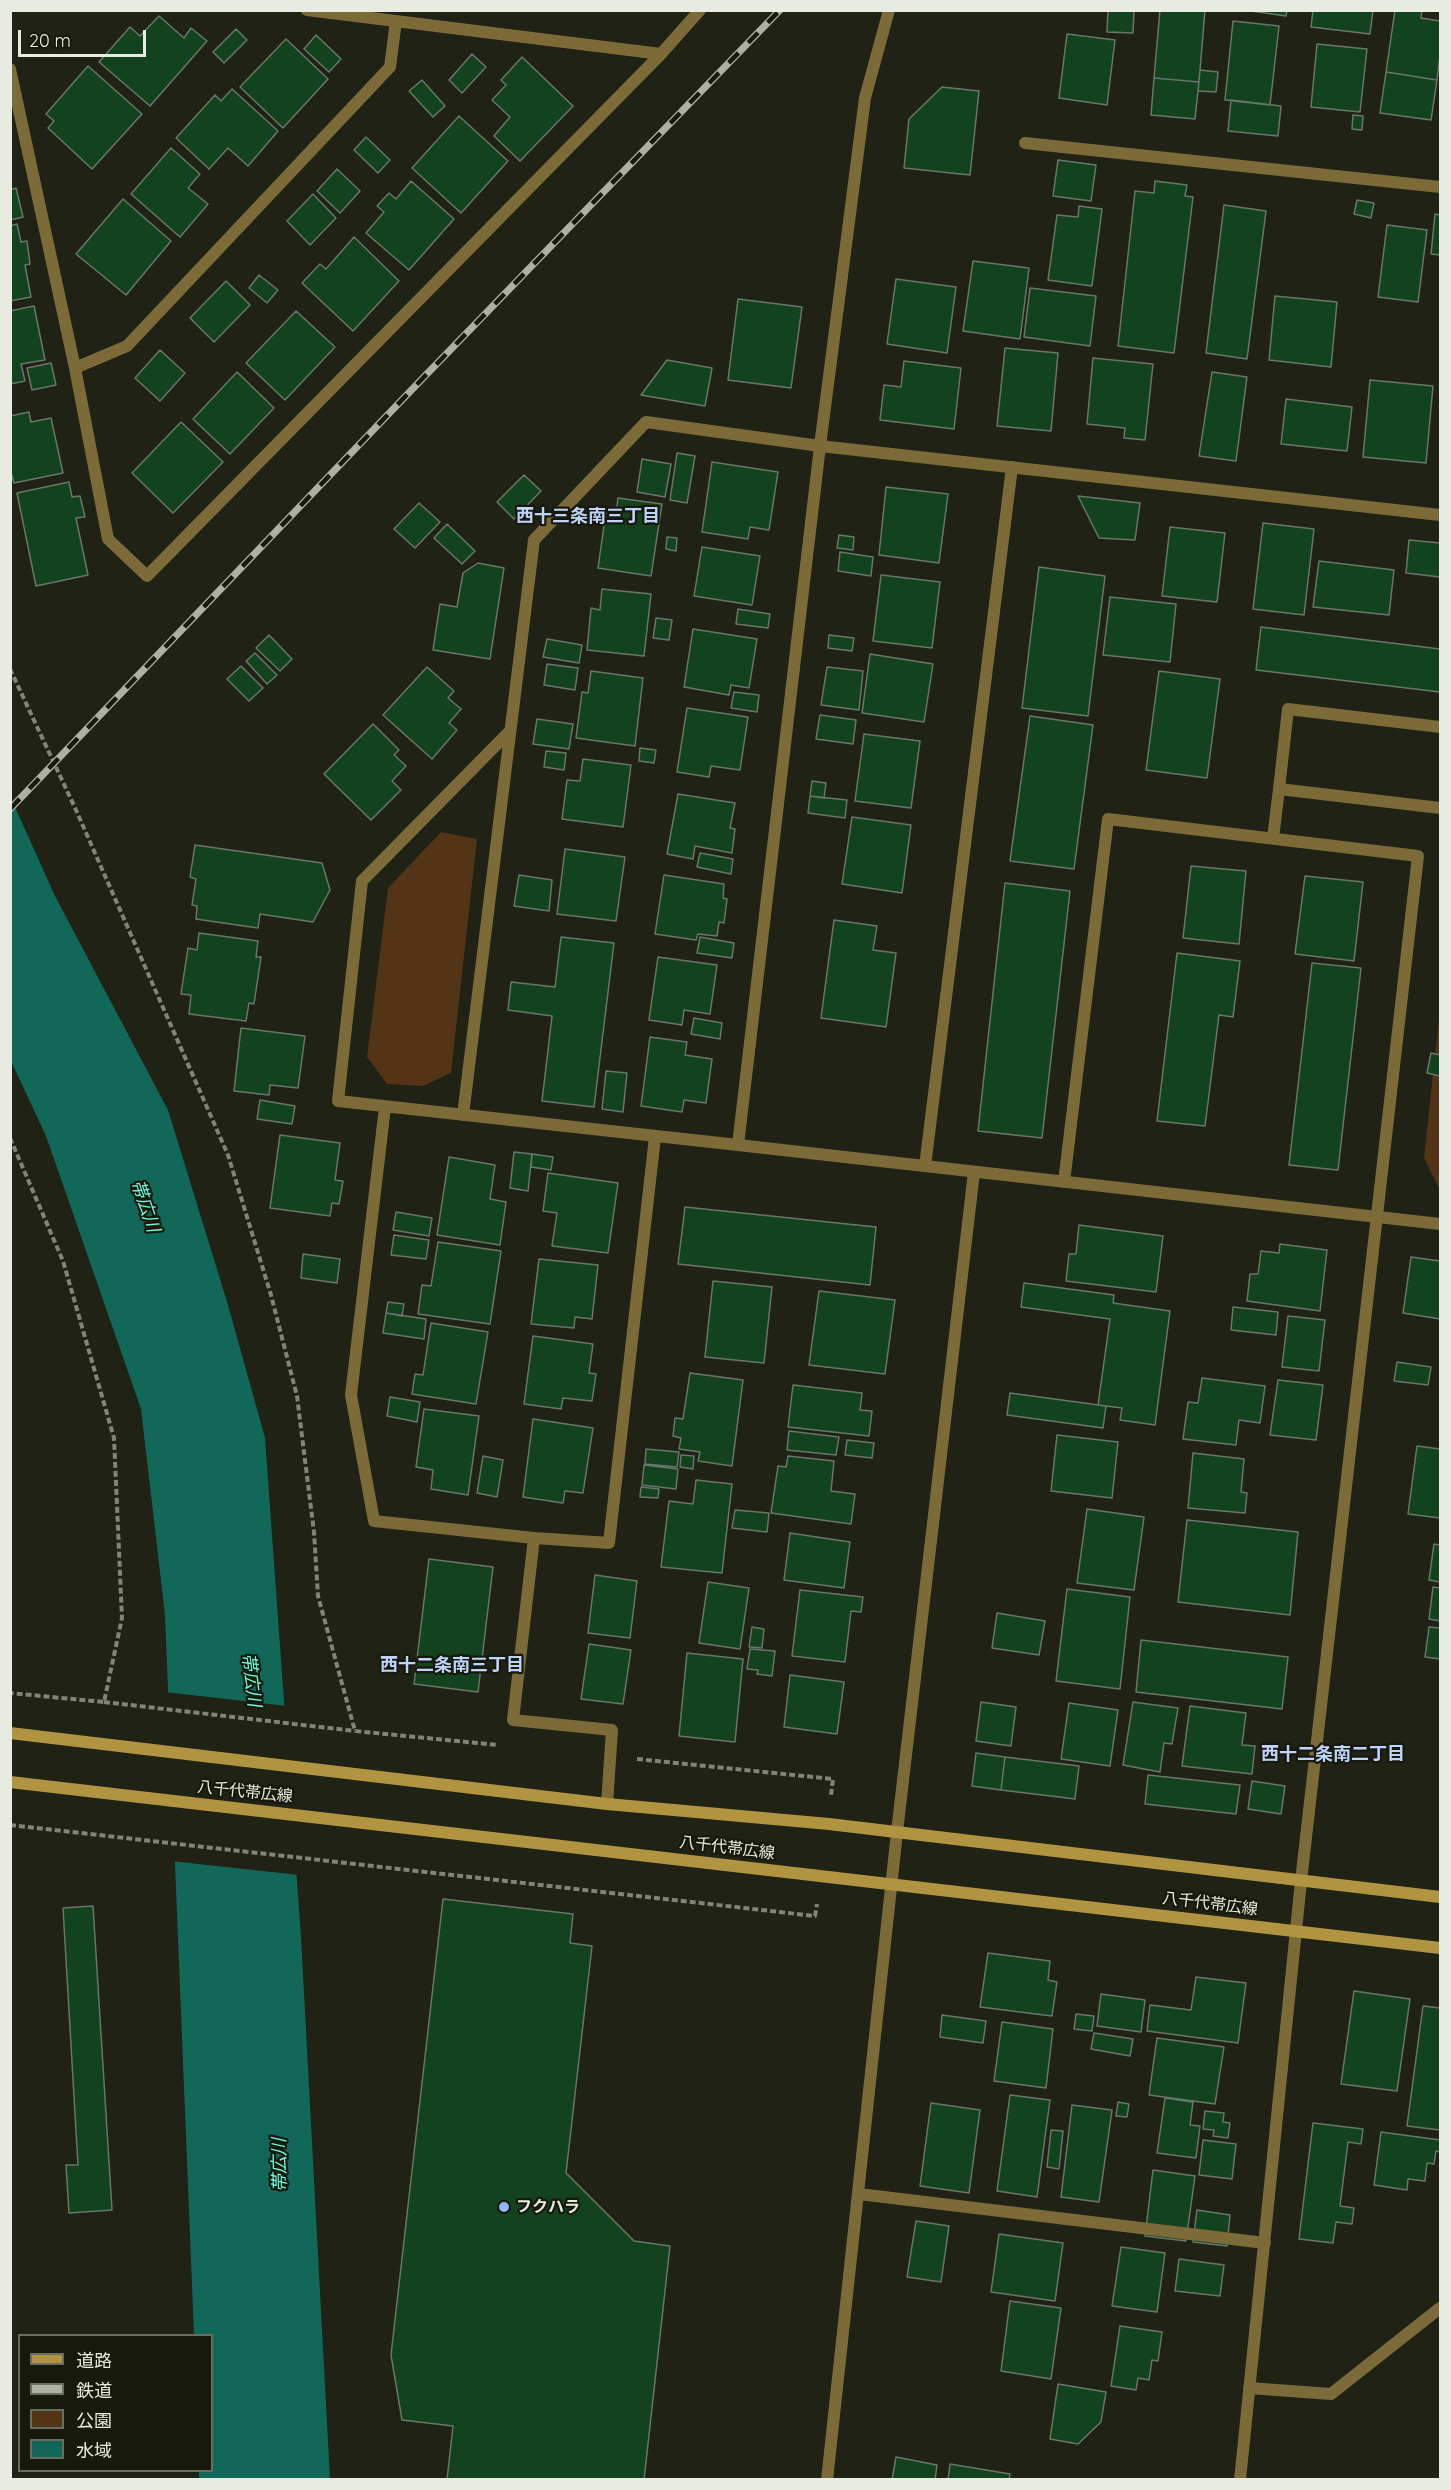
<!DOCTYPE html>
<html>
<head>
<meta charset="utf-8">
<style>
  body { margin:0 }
  #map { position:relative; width:1451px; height:2490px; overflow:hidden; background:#1f2214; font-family:Quicksand,"Noto Sans JP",sans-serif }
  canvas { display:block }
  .frame { position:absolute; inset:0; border:12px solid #e8ebe1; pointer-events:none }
  .legend { position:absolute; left:18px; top:2334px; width:195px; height:138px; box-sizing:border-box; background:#16190b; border:2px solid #6a6d61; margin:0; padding:8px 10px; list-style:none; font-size:18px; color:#e8ebe1 }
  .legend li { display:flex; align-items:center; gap:12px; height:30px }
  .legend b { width:30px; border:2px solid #6a6d61 }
  .scale { position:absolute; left:18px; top:30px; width:128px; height:27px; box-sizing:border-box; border:3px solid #e8ebe1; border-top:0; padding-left:8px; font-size:18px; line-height:21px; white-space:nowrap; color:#e8ebe1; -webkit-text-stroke:4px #16190b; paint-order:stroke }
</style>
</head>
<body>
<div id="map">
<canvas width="1451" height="2490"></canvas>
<div class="frame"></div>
<ul class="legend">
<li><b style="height:8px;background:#b1943f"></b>道路</li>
<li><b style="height:8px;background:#adb0a5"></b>鉄道</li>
<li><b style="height:16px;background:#533417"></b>公園</li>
<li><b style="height:16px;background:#116859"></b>水域</li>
</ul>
<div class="scale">20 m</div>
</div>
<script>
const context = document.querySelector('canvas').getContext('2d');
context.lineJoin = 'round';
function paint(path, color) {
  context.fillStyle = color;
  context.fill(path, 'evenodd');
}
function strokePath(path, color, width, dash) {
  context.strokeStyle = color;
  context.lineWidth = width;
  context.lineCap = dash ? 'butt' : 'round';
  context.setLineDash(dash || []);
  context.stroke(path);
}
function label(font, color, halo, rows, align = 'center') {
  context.font = font + ' Quicksand,"Noto Sans JP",sans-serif';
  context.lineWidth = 4.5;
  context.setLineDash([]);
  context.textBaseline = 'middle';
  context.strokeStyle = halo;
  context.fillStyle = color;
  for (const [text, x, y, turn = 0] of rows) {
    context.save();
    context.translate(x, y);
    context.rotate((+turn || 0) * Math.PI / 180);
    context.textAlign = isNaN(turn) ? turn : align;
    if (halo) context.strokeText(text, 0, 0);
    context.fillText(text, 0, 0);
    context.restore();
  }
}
paint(new Path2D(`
  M441 832 477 839 451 1073 423 1086 387 1084 367 1057 388 888Z
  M1440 1010V1190L1424 1158Z`), '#533417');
paint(new Path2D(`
  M10 796 55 896 168 1110 228 1305 265 1438 301 1937 330 2479H199V2471L212 2470V2336L194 2335 165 1615 141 1409 46 1136 11 1061Z`), '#116859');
paint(new Path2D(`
  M165 1692 287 1706 299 1875 171 1861Z`), '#1f2214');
const building = new Path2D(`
  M1108 10H1134L1133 33 1107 32Z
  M1160 10H1205L1199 82 1154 78Z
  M1244 10H1287L1286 16Z
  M1313 10H1373L1370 34 1311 27Z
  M1395 10H1422L1421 18 1440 21V55L1437 80 1386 72Z
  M159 16 184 38 191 28 207 41 150 106 99 62 130 27 140 36Z
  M1233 21 1279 26 1270 105 1225 100Z
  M236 29 247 40 224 63 213 52Z
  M1067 34 1115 40 1107 105 1059 98Z
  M316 35 341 59 329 72 304 49Z
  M286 39 328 79 283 128 240 87Z
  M1317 44 1367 49 1360 112 1311 107Z
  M472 54 486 67 462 93 449 80Z
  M522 57 573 106 520 161 494 136 510 117 492 100 506 85 501 80Z
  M88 66 142 114 92 169 48 128 54 121 46 114Z
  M1200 70 1218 72 1216 92 1198 91Z
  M1386 72 1437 80 1431 120 1380 113Z
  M1154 78 1199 82 1195 119 1151 115Z
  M422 80 445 106 433 117 409 91Z
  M942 87 979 91 970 175 904 168 909 119Z
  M232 89 278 131 248 166 228 148 209 169 176 138 215 95 221 101Z
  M1231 100 1281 106 1278 136 1228 131Z
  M1353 115 1363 116 1362 130 1352 129Z
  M459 116 508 161 461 213 412 168Z
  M366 137 390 160 378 173 354 150Z
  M171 148 200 174 188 188 208 204 180 237 131 194Z
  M1058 160 1096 165 1091 201 1053 196Z
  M337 169 360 191 340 213 317 191Z
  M411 181 454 219 409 270 366 233 384 212 377 206 389 193 396 199Z
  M1155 181 1187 185 1185 196 1193 197 1174 353 1118 346 1135 191 1154 193Z
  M16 188 23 217 10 220V190Z
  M313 194 336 218 310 245 287 221Z
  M123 199 171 241 126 295 76 254Z
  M1357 200 1374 203 1371 218 1354 214Z
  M1224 205 1266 211 1247 359 1206 353Z
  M1079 206 1102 209 1092 286 1048 280 1057 215 1078 217Z
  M1435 214 1440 215V255L1431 254Z
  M17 224 21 242 27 241 30 264 25 265 31 297 10 301V226Z
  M1387 225 1427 230 1418 302 1378 297Z
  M354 237 399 281 353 331 302 283 320 264 326 269Z
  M973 261 1029 268 1020 339 963 331Z
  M259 275 278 290 267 303 249 288Z
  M896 279 956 287 947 353 887 344Z
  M226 281 250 305 214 342 190 318Z
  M1030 288 1096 296 1090 346 1024 337Z
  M1275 296 1337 302 1331 367 1269 360Z
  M738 299 802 307 791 388 728 380Z
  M34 306 45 360 21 364 25 381 10 384V311Z
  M296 311 335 347 285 400 246 363Z
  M1005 348 1058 353 1051 431 997 426Z
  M160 350 185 373 160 401 135 378Z
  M1093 358 1153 364 1145 440 1124 438 1125 428 1087 424Z
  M667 360 712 368 705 406 641 395Z
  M904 361 961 368 954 429 880 420 884 385 901 387Z
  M51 363 56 385 32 390 27 368Z
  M237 372 274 408 230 454 193 419Z
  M1212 372 1247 377 1236 461 1199 456Z
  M1370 380 1433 386 1426 463 1363 457Z
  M1286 399 1352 407 1347 451 1281 444Z
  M29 412 31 422 51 418 63 473 14 483 10 468V416Z
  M181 422 223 462 173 513 132 473Z
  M677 453 695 456 687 503 670 500Z
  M642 459 671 464 665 497 637 492Z
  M712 462 778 472 769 530 750 527 748 539 702 532Z
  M524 475 541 491 514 519 497 502Z
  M69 482 72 497 80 496 85 517 76 518 88 575 36 586 17 493Z
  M886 487 948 494 939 563 879 555Z
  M1078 496 1140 503 1135 540 1099 538Z
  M618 498 662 504 651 576 598 568 606 512 616 514Z
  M419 503 440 522 415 548 394 529Z
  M1263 523 1314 529 1304 615 1253 609Z
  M447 524 475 551 462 564 434 538Z
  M1170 527 1225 533 1217 602 1162 596Z
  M839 535 854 537 853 550 837 548Z
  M667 537 677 538 676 551 666 549Z
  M1409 540 1440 543V577L1406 573Z
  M702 547 760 556 752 605 694 596Z
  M840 552 873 557 871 576 838 571Z
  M1319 561 1394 570 1389 615 1313 607Z
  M478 563 504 568 490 659 433 650 440 604 457 607 463 573Z
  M1039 567 1105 576 1088 716 1022 708Z
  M881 575 940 582 932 648 873 641Z
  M602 589 651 594 644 656 587 650 591 608 600 610Z
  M1110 597 1176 604 1170 662 1103 655Z
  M738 609 770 614 768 628 736 624Z
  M656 618 672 620 669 640 653 638Z
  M1261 627 1440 649V692L1256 670Z
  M693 629 757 639 749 688 731 685 729 695 684 687Z
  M269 635 292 659 280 671 256 648Z
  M829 635 854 638 852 651 828 648Z
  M547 639 582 645 579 663 543 657Z
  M255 653 277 675 267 684 246 661Z
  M870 654 933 664 924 722 862 713Z
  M547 664 578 668 575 690 544 685Z
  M241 666 263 688 249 701 227 679Z
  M427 667 454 691 448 698 461 709 449 723 457 730 432 759 383 715Z
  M827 667 863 671 859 710 821 705Z
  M591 671 643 678 635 746 576 738 582 692 588 693Z
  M1159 671 1220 679 1207 778 1146 770Z
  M734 692 759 695 757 712 731 708Z
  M687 708 748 717 740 770 711 766 709 777 677 772Z
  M820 715 856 720 853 744 816 739Z
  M1030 716 1093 725 1074 869 1010 861Z
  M537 719 573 724 569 749 533 744Z
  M373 724 399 750 394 755 406 766 392 781 401 790 371 820 324 774Z
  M864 734 920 741 911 808 855 801Z
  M640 748 656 750 654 763 639 761Z
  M546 751 566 753 564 770 544 767Z
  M583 759 631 765 623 827 562 819 567 780 580 781Z
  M812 781 826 783 824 798 810 796Z
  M678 794 735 803 730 828 735 829 732 853 695 846 693 859 667 854Z
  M810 796 847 800 845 818 808 813Z
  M852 817 911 825 902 893 842 884Z
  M195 845 322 863 330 890 313 922 260 914 258 928 196 919 197 906 192 905 196 879 190 877Z
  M565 849 625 857 616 921 557 914Z
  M700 853 733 859 731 874 697 867Z
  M1191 866 1246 871 1239 944 1183 938Z
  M519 875 552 880 549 911 514 906Z
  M664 875 724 884 723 898 727 899 724 923 719 922 717 936 698 934 696 940 655 934Z
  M1305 876 1363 882 1354 961 1295 954Z
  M1005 883 1070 891 1042 1138 978 1131Z
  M834 920 877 926 873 950 896 953 886 1027 821 1018Z
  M199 933 258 941 256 957H261L254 1004 249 1003 246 1021 189 1014 191 995 181 994 188 948 197 950Z
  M561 937 614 943 594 1107 542 1101 552 1016 508 1010 511 982 555 987Z
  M700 937 734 943 732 958 697 953Z
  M1177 953 1240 961 1233 1017 1219 1015 1205 1126 1157 1121Z
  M658 957 717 965 710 1014 684 1010 682 1025 649 1020Z
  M1312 963 1361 968 1338 1170 1289 1165Z
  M694 1018 722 1023 720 1039 691 1034Z
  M241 1028 305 1036 298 1088 270 1085 269 1095 234 1091Z
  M650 1037 687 1042 685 1055 712 1059 706 1103 684 1100 682 1112 641 1106Z
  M1431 1053 1440 1055V1076L1427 1073Z
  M606 1071 627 1073 623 1112 602 1109Z
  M260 1100 295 1106 292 1124 257 1119Z
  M280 1135 340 1143 335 1180 343 1181 339 1204 332 1203 330 1216 270 1208Z
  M514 1152 532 1154 528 1191 510 1188Z
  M532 1154 553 1157 551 1170 531 1167Z
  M449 1157 495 1165 490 1199 506 1202 500 1245 437 1235Z
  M548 1173 618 1183 608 1253 552 1246 557 1213 543 1211Z
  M685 1207 876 1227 870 1285 678 1264Z
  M396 1212 432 1218 429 1236 393 1230Z
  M1079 1225 1163 1236 1156 1292 1066 1281 1069 1254H1076Z
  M394 1235 429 1240 426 1259 391 1255Z
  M438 1242 501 1251 490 1324 418 1314 422 1285 431 1286Z
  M1280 1244 1327 1250 1320 1311 1247 1301 1250 1274H1258L1261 1251 1279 1253Z
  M303 1254 340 1259 337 1283 301 1278Z
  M1411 1257 1440 1261V1319L1403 1313Z
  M539 1259 598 1265 592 1319 575 1317 574 1328 531 1324Z
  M713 1281 772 1287 764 1363 705 1357Z
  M1024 1283 1114 1295 1113 1303 1170 1311 1155 1425 1120 1420 1122 1408 1098 1405 1110 1319 1021 1307Z
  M819 1291 895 1300 885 1374 809 1365Z
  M388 1302 404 1304 402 1316 386 1313Z
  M1233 1307 1278 1312 1276 1335 1231 1330Z
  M386 1313 426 1319 424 1339 383 1333Z
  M1288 1316 1325 1320 1319 1371 1282 1367Z
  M431 1323 488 1332 476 1404 412 1394 415 1374 423 1375Z
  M533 1336 593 1344 589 1373 596 1374 592 1401 563 1398 561 1409 524 1404Z
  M1397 1362 1431 1367 1428 1385 1394 1381Z
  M690 1373 743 1380 732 1466 698 1461 700 1452 679 1449 681 1438 673 1436 675 1418 683 1419Z
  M1202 1378 1265 1386 1260 1423 1239 1420 1236 1445 1183 1439 1188 1402 1198 1403Z
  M1278 1380 1323 1385 1316 1440 1270 1435Z
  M793 1385 862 1393 860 1410 872 1411 869 1436 788 1427Z
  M1010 1393 1106 1406 1103 1428 1007 1415Z
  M390 1397 420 1402 417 1422 387 1416Z
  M424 1409 479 1416 468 1495 431 1489 433 1470 416 1467Z
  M533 1419 593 1428 583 1493 565 1491 563 1503 523 1497Z
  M789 1431 839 1437 836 1455 787 1450Z
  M1057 1435 1118 1442 1112 1498 1051 1491Z
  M847 1440 874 1443 872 1458 845 1455Z
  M1417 1446 1440 1449V1518L1408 1514Z
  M646 1449 679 1452 677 1467 645 1464Z
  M1193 1453 1244 1459 1241 1492 1247 1493 1245 1513 1188 1508Z
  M681 1455 694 1456 693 1469 680 1467Z
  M483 1456 503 1460 497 1497 477 1493Z
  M788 1456 834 1461 831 1491 855 1494 851 1524 771 1513 778 1466 786 1467Z
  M644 1465 678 1469 676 1489 642 1485Z
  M696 1480 732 1484 722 1573 661 1567 669 1501 693 1504Z
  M641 1487 659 1489 658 1498 640 1497Z
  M1087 1509 1144 1517 1134 1590 1077 1583Z
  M735 1510 769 1513 767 1532 732 1528Z
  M1187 1520 1298 1532 1290 1615 1178 1602Z
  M790 1533 850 1542 844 1588 784 1580Z
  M1434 1544 1440 1545V1582L1429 1580Z
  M429 1559 493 1567 478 1692 414 1684Z
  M595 1575 637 1581 630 1638 588 1633Z
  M708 1582 749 1588 740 1649 699 1643Z
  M1433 1587 1440 1588V1621L1429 1619Z
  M1067 1589 1130 1597 1120 1689 1056 1681Z
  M800 1590 863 1597 861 1612 851 1611 845 1662 792 1656Z
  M997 1613 1045 1621 1039 1655 992 1648Z
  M752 1627 764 1629 762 1648 749 1647Z
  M1429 1627 1440 1628V1659L1425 1657Z
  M1141 1640 1288 1657 1282 1709 1136 1692Z
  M589 1644 631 1650 623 1704 581 1699Z
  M750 1649 775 1651 772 1676 757 1674 758 1670 747 1669Z
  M687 1653 743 1659 735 1742 679 1736Z
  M790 1675 844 1682 837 1734 784 1727Z
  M981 1702 1016 1707 1011 1746 976 1741Z
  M1133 1702 1178 1708 1172 1744 1164 1743 1160 1772 1123 1765Z
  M1069 1703 1118 1710 1110 1766 1061 1759Z
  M1190 1706 1246 1713 1242 1745 1255 1746 1252 1774 1182 1766Z
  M976 1753 1005 1757 1001 1790 972 1786Z
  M1005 1757 1079 1766 1075 1799 1001 1790Z
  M1148 1775 1240 1785 1236 1814 1145 1804Z
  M1252 1781 1285 1786 1281 1814 1248 1809Z
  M443 1899 573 1914 570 1943 592 1946 566 2173 634 2241 670 2246 644 2480H447L453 2426 402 2420 391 2355Z
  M93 1906 112 2210 69 2213 66 2165H78L63 1908Z
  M988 1953 1050 1961 1048 1980 1057 1982 1052 2016 980 2007Z
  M1196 1977 1246 1983 1238 2043 1147 2031 1150 2005 1191 2010Z
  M1354 1991 1410 1999 1397 2091 1341 2084Z
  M1101 1994 1145 2000 1141 2032 1097 2026Z
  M1423 2006 1440 2008V2130L1407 2126Z
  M1076 2014 1094 2016 1092 2031 1074 2029Z
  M942 2015 986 2021 983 2043 940 2037Z
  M1002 2022 1053 2029 1046 2088 994 2081Z
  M1094 2033 1133 2039 1130 2056 1091 2049Z
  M1157 2038 1224 2047 1215 2104 1149 2095Z
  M1010 2095 1050 2100 1037 2197 997 2191Z
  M1165 2098 1193 2102 1190 2125 1200 2126 1196 2158 1157 2153Z
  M1118 2102 1129 2104 1127 2117 1116 2116Z
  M931 2103 980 2110 969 2193 920 2186Z
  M1072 2105 1112 2110 1099 2202 1061 2197Z
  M1205 2111 1224 2113 1223 2122 1230 2123 1228 2138 1213 2136 1214 2130 1203 2129Z
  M1313 2123 1363 2129 1361 2144 1348 2142 1340 2206 1354 2208 1352 2224 1336 2222 1333 2243 1299 2239Z
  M1051 2130 1063 2131 1059 2169 1047 2167Z
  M1381 2132 1440 2140V2152L1436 2151 1434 2164 1427 2163 1425 2181 1408 2179 1407 2190 1374 2185Z
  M1203 2140 1236 2144 1232 2179 1199 2175Z
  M1153 2170 1195 2176 1186 2241 1145 2236Z
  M1197 2210 1230 2215 1227 2246 1193 2242Z
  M916 2221 949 2226 941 2282 907 2277Z
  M999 2234 1063 2243 1055 2301 991 2292Z
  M1121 2247 1165 2253 1157 2312 1112 2306Z
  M1179 2259 1224 2265 1220 2296 1175 2291Z
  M1010 2301 1061 2308 1051 2379 1001 2371Z
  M1120 2326 1162 2332 1158 2361 1152 2360 1149 2380 1138 2378 1136 2390 1111 2386Z
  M1058 2384 1106 2392 1101 2422 1078 2444 1050 2439Z
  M896 2457 937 2465 935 2480H892Z
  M950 2464 1010 2474 1009 2480H948Z`);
paint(building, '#12421e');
strokePath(building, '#69776a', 1.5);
strokePath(new Path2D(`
  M10 669 76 810 228 1155 271 1295 297 1396 314 1532 318 1596 355 1731 498 1745
  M10 1138 63 1261 114 1438 122 1618 104 1702 10 1693
  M104 1702 355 1731
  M637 1759 833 1779 831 1795
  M10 1825 815 1916 817 1904`), '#818478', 4, [6, 3]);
strokePath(new Path2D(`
  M1279 789 1288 709 1440 727
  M1273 838 1279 789 1440 808
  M925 1166 1012 467
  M859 2194 1265 2243`), '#7c6a38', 12);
strokePath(new Path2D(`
  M307 10 661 54
  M10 69 75 368 108 539 147 576 661 54 700 10
  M1025 143 1440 187
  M75 368 127 346 390 67 396 21
  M510 731 362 881 338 1101 738 1145
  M385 1107 351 1395 374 1521 534 1538
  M463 1115 534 540 646 422 820 446 1440 515
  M1064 1182 1108 819 1418 856 1301 1881 1240 2480
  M607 1804 612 1730 513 1720 534 1538 609 1543 655 1137
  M1249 2388 1331 2394 1440 2308`), '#7c6a38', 12);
strokePath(new Path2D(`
  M889 10 865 98 820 446 738 1145 1440 1224
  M827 2480 897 1832 974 1172`), '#7c6a38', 12);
strokePath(new Path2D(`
  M10 1733 607 1804 829 1824 1440 1897
  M10 1782 1440 1948`), '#b1943f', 12);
const rail = new Path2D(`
  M10 809 423 378 780 10`);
strokePath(rail, '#adb0a5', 7);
strokePath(rail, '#16190b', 4.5, [14]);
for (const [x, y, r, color] of [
  [504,2207,6,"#95b6fd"]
]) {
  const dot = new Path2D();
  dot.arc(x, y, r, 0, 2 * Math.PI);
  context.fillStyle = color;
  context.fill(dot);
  strokePath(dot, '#16190b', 2);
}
label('16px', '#e8ebe1', '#16190b', [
  ["八千代帯広線",245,1792,6],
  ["八千代帯広線",727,1848,7],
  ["八千代帯広線",1210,1904,7]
]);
label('bold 16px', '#e8ebe1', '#16190b', [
  ["フクハラ",516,2207]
], 'left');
label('bold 18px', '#c0d3fc', '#16190b', [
  ["西十三条南三丁目",588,517],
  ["西十二条南三丁目",452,1666],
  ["西十二条南二丁目",1333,1755]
]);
label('italic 18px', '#6efcdf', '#16190b', [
  ["帯広川",145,1206,71],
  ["帯広川",251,1680,83],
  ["帯広川",280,2165,-91]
]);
</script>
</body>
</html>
